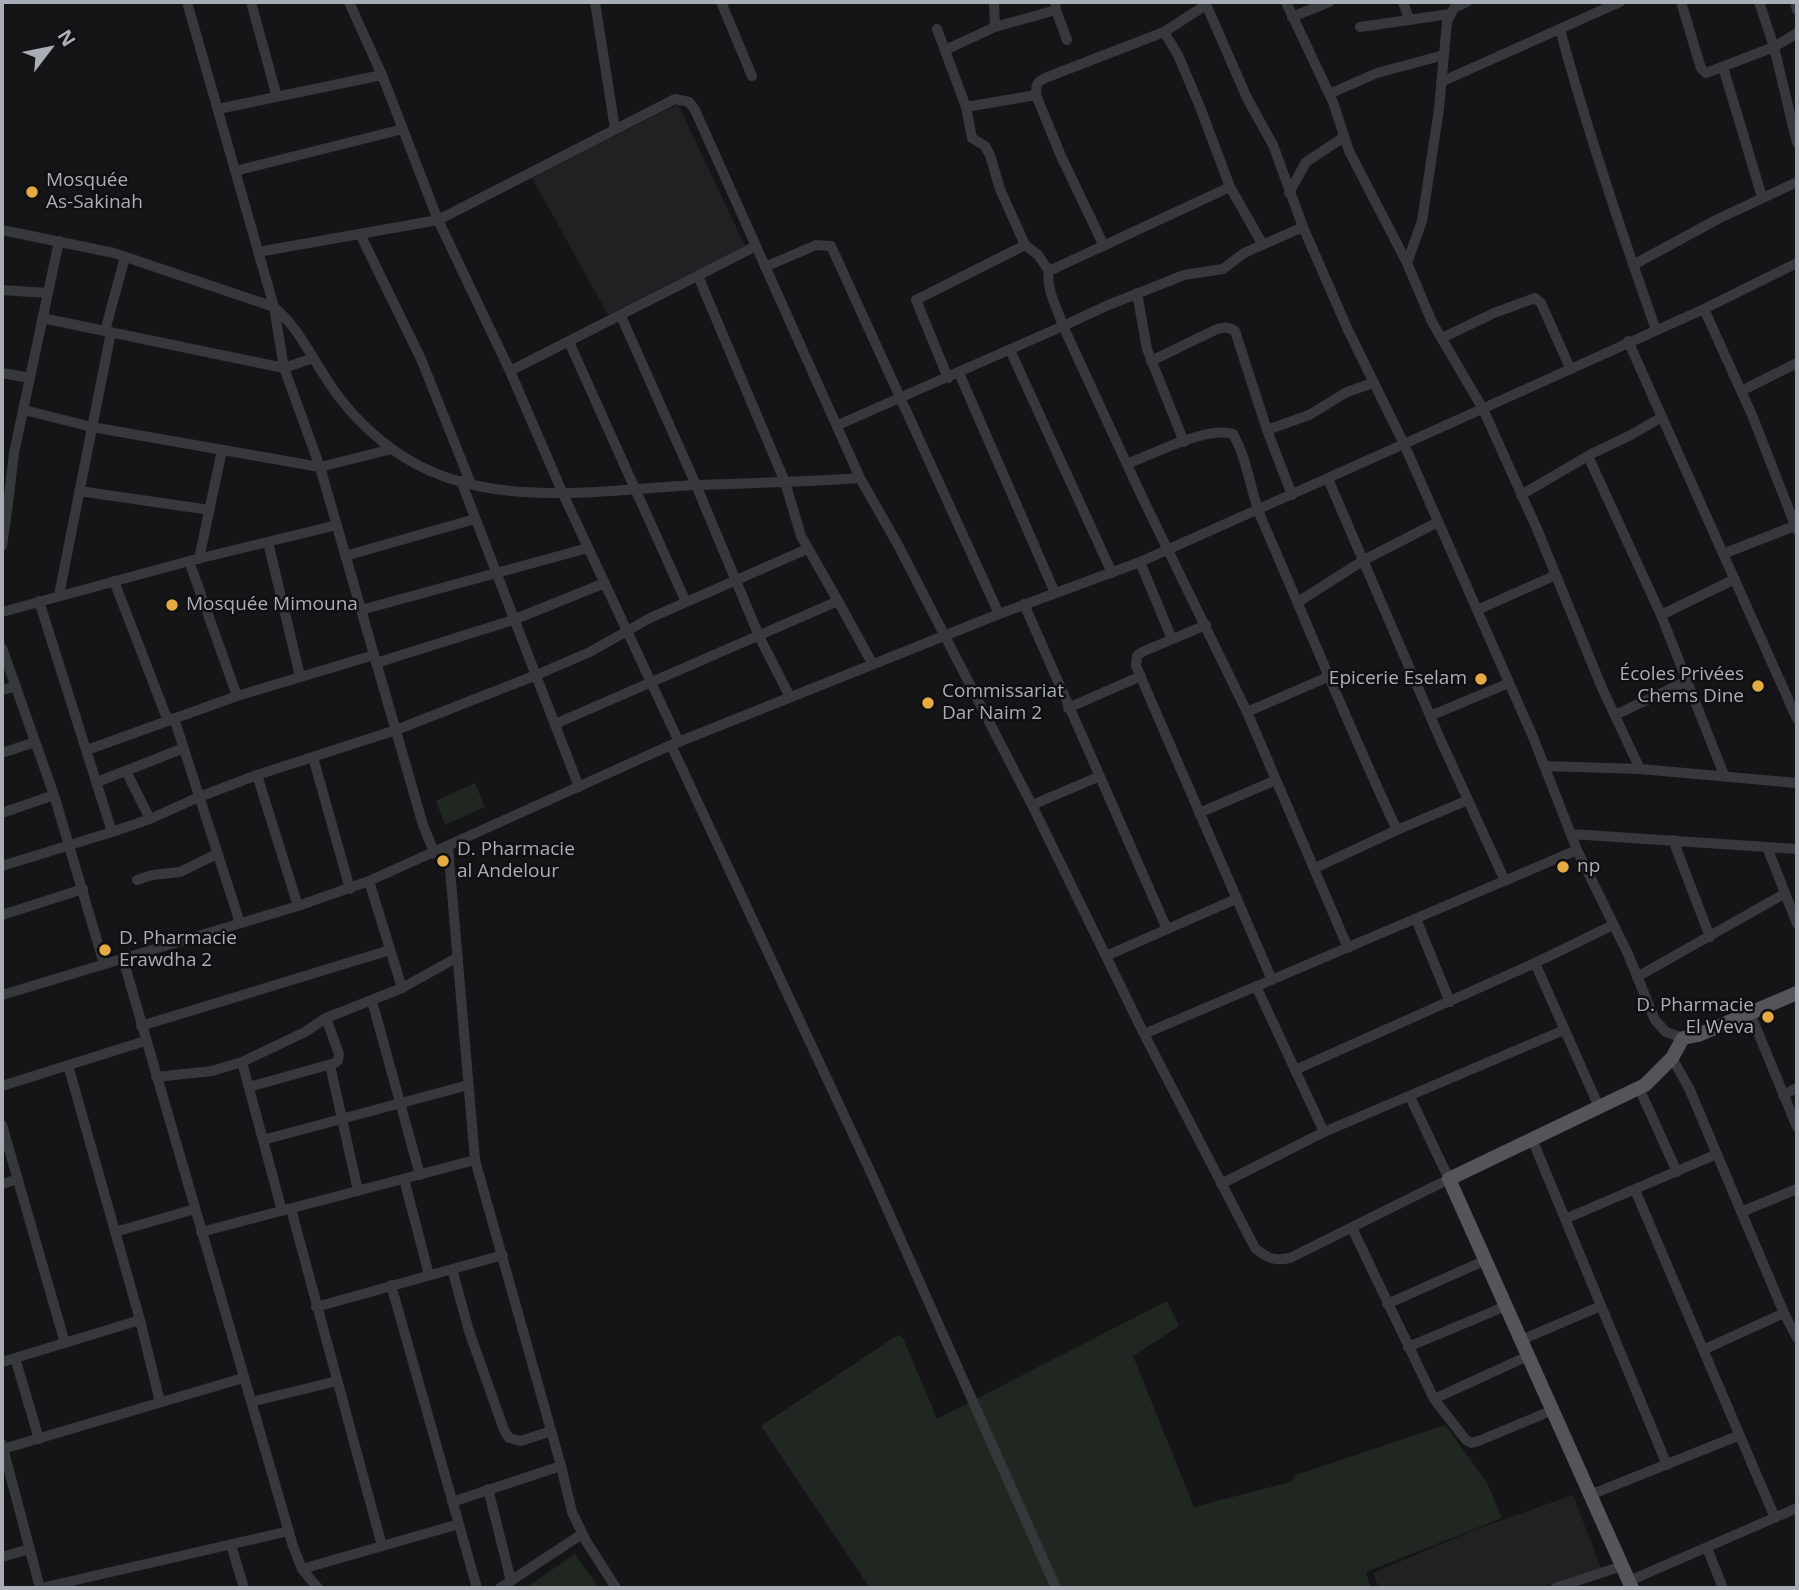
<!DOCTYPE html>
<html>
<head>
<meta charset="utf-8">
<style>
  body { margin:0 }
  #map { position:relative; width:1799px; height:1590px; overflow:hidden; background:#151517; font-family:"Open Sans",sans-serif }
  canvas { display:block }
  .frame { position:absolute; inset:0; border:4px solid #a8adb6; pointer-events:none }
  .north { position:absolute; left:14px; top:14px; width:70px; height:70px; -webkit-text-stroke:5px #101012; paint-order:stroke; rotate:58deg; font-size:19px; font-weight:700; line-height:28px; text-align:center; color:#a8adb6 }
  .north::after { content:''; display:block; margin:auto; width:24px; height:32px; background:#a8adb6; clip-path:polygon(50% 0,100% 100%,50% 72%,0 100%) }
</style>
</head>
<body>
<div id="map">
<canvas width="1799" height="1590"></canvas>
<div class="frame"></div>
<div class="north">N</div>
</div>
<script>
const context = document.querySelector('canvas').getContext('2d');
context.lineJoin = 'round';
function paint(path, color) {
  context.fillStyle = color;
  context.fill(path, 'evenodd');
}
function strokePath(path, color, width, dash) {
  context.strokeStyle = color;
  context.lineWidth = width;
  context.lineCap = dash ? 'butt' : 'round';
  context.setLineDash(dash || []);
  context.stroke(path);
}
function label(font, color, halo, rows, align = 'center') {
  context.font = font + ' "Open Sans",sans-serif';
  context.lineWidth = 5;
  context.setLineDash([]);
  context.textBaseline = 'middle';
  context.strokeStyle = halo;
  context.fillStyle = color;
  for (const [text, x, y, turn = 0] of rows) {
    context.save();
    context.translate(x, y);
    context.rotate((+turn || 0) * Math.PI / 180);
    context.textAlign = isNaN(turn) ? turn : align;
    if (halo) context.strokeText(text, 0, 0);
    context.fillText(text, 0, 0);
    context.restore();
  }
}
paint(new Path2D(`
  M678 104 745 246 608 315 532 178Z
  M1573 1495 1601 1568 1539 1588H1379L1373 1573 1474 1530Z`), '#212124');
paint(new Path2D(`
  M475 783 485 807 445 825 436 801Z
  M1167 1301 1179 1326 1133 1356 1194 1507 1290 1482 1296 1475 1445 1425 1486 1481 1502 1518 1366 1572 1371 1588H870L761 1426 898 1335 903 1338 937 1419Z
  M575 1554 599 1588H525Z`), '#202721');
strokePath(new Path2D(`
  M187 2 274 307 284 368 320 467 423 825 432 847V854
  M251 2 277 97
  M349 2 382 75 438 220 510 371 563 494 679 742
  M595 2 615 129
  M721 2 752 76
  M994 2 995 27
  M1205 2 1247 98 1273 145 1303 227 1348 330 1404 444 1704 309 1797 263
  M1286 2 1333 102 1349 151 1407 263 1432 322 1483 409 1537 529 1602 688 1640 769
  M1403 2 1409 19
  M1681 2 1701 68 1706 73 1774 47 1797 33
  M1759 2 1774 47 1797 143
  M1795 2 1797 10
  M1206 5 1164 32 1178 55 1200 107 1230 187 1263 245
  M1056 10 1067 40
  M1292 17 1329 2
  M1360 27 1450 14
  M937 29 966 107
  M1560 29C1587 131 1621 231 1656 330
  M945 50 995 27 1056 10 1055 2
  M1723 67 1762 197
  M1441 82 1620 2
  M1329 94 1377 73 1444 55
  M218 109 382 75
  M235 171 403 129
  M1289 193 1306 162 1344 137
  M1303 227 1244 253 1223 269 1184 275 1106 306 1063 326 1143 499 1247 712 1348 948
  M2 230 114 253 274 307C298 328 307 349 324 375 341 403 365 429 392 449 479 513 596 490 696 485 751 483 805 482 860 478
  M360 234 421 359 471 484
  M1025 245 1000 189 990 155 985 146 972 138 966 107 1036 95
  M756 246 860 478 898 545 1032 805 1144 1034 1255 1248C1268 1259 1274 1261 1290 1258L1449 1179 1410 1097
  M1104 246 1061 156 1036 95C1036 86 1036 82 1045 78L1164 32
  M258 252 438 220 675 99 689 102 695 110 756 246 510 371
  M1407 263 1422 221 1439 109 1447 22 1454 8 1467 2
  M1633 265 1718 219 1797 182
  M765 267 816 245 831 246 999 614
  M698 276 785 482 801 536 838 601
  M2 290 47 293
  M1137 293 1147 349 1184 442
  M1704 309 1752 415 1797 530
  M621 316 696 485 759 636 790 697
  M42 318 284 368 313 358
  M105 331 125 257
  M1442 338 1494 313 1535 298 1541 303 1570 368
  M1628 341 1797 719
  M569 342 686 602
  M1010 350 1112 573
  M1151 361 1215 330C1223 327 1228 326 1235 331L1267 430
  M2 373 30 378
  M959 373 1055 593
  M948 378 916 300 1025 245 1038 255 1049 271
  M1741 391 1797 363
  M24 410 92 427 320 467 392 449
  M838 425 1063 326C1058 310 1045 287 1049 271L1230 187
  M1588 456 1661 615 1724 775
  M1127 464C1153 454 1206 426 1233 434 1248 460 1250 492 1262 520 1307 623 1349 728 1397 830
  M1328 479 1441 741 1505 881
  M461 481 579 787
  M79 491 210 510
  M1292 495 1267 430 1309 415 1347 392 1373 383
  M1521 495 1593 453 1629 436 1662 417
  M2 504H8L2 546
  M8 504 14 453 59 241
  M268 542 300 676
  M1723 554 1797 525
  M345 556 475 519
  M199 559 222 450
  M189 561 237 696
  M1140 562 1172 639
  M114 581 168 721
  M59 595 111 332
  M1298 602 1364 560 1438 522
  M1024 604 1167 929
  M361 610 588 548
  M1477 610 1556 575
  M2 612 189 561 337 525
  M1661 615 1735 579
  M1206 625 1142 652 1137 656 1136 666 1272 980
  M2 648 54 795
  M376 663 513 620 605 583
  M2 690 16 686
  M1068 708 1141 676
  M1247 712 1330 676
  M1615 715 1687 681
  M1430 716 1509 683
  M174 718 240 923
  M555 724 838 601 872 663
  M671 745 872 1175 1056 1588
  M87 750 237 696 374 655
  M2 753 35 742
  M313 757 350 889
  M1544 766 1640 769 1797 783
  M126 771 150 819
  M257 775 298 906
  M97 782 184 748
  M1032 805 1098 777
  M2 813 54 795 104 964
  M1199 813 1276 780
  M112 832 150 819 199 797 257 775 396 730 534 676 590 652 650 618 807 549
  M1571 834 1797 849
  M1673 840 1710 937
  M448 846 475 1160 561 1466 572 1512 586 1541 616 1588
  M1767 847 1797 924
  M2 866 112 832 39 601
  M1315 868 1397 830 1468 800
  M137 880 152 875 180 872 217 854
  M2 915 83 889
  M1416 919 1450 1002
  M1106 956 1236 899
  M123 959 293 1546 302 1569 318 1588
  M1535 963 1599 1107
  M1637 977 1784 894
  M1256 986 1324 1132
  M402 988 458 957
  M2 995 298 906 369 881 671 745 999 614 1140 562 1404 444 1533 737 1577 850 1628 954 1655 1020 1666 1032 1683 1038
  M372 1001 420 1175
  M1750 1013 1797 1127
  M141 1026 390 950
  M1144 1034 1577 850
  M1672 1058 1689 1088 1784 1313 1797 1338
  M242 1062 282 1211
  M68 1065 140 1320 160 1402
  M330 1065 358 1191
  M1295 1070 1535 963 1613 925
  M156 1077 212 1071 242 1062 305 1032 326 1018 402 988 369 881
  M2 1086 145 1041
  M249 1087 335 1063 338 1060 339 1054 326 1018
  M1639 1088 1677 1172
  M1783 1095 1797 1088
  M2 1125 65 1343
  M1532 1139 1667 1465
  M263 1140 468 1085
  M404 1179 429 1275
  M2 1184 18 1179
  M1221 1184 1324 1132 1564 1030
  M1635 1190 1775 1518
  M291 1209 382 1546
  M1741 1212 1797 1189
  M1565 1219 1717 1154
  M1352 1228 1434 1399 1466 1440 1472 1443 1481 1440 1553 1410
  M115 1232 195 1209
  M201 1232 475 1160
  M452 1269 469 1331 504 1430 509 1438 521 1441 551 1431
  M391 1285 477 1588
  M1387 1304 1486 1260
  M316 1307 503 1255
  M1521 1340 1601 1306
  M1408 1347 1506 1306
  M1703 1350 1784 1313
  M15 1358 39 1439
  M2 1362 140 1320
  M1434 1399 1528 1356
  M251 1402 337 1381
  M2 1444 40 1588
  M3 1449 243 1378
  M488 1489 511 1581
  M1590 1495 1740 1435
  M452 1502 561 1466
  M231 1545 244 1588
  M1707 1548 1723 1588
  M2 1557 29 1549
  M302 1569 459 1524
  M1629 1581 1797 1508
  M41 1588 289 1531
  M500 1588 582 1534
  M1555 1588 1622 1566`), '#37383c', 10);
strokePath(new Path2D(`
  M1632 1588 1449 1179 1645 1085 1672 1058 1683 1038 1698 1035 1797 993`), '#53555a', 14);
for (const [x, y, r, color] of [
  [32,192,7,"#e3ab41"],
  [172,605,7,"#e3ab41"],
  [1481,679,7,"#e3ab41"],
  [1758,686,7,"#e3ab41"],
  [928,703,7,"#e3ab41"],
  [443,861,7,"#e3ab41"],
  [1563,867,7,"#e3ab41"],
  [105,950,7,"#e3ab41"],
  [1768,1017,7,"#e3ab41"]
]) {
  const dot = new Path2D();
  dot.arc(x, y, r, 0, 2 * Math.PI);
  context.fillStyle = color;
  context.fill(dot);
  strokePath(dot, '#101012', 2.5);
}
label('19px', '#a8adb6', '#101012', [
  ["Mosquée",46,181],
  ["As-Sakinah",46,203],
  ["Mosquée Mimouna",186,605],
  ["Écoles Privées",1744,675,"right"],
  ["Chems Dine",1744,697,"right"],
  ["Epicerie Eselam",1467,679,"right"],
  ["Commissariat",942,692],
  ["Dar Naim 2",942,714],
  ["D. Pharmacie",457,850],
  ["al Andelour",457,872],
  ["np",1577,867],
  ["D. Pharmacie",119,939],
  ["Erawdha 2",119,961],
  ["D. Pharmacie",1754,1006,"right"],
  ["El Weva",1754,1028,"right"]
], 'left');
</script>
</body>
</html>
